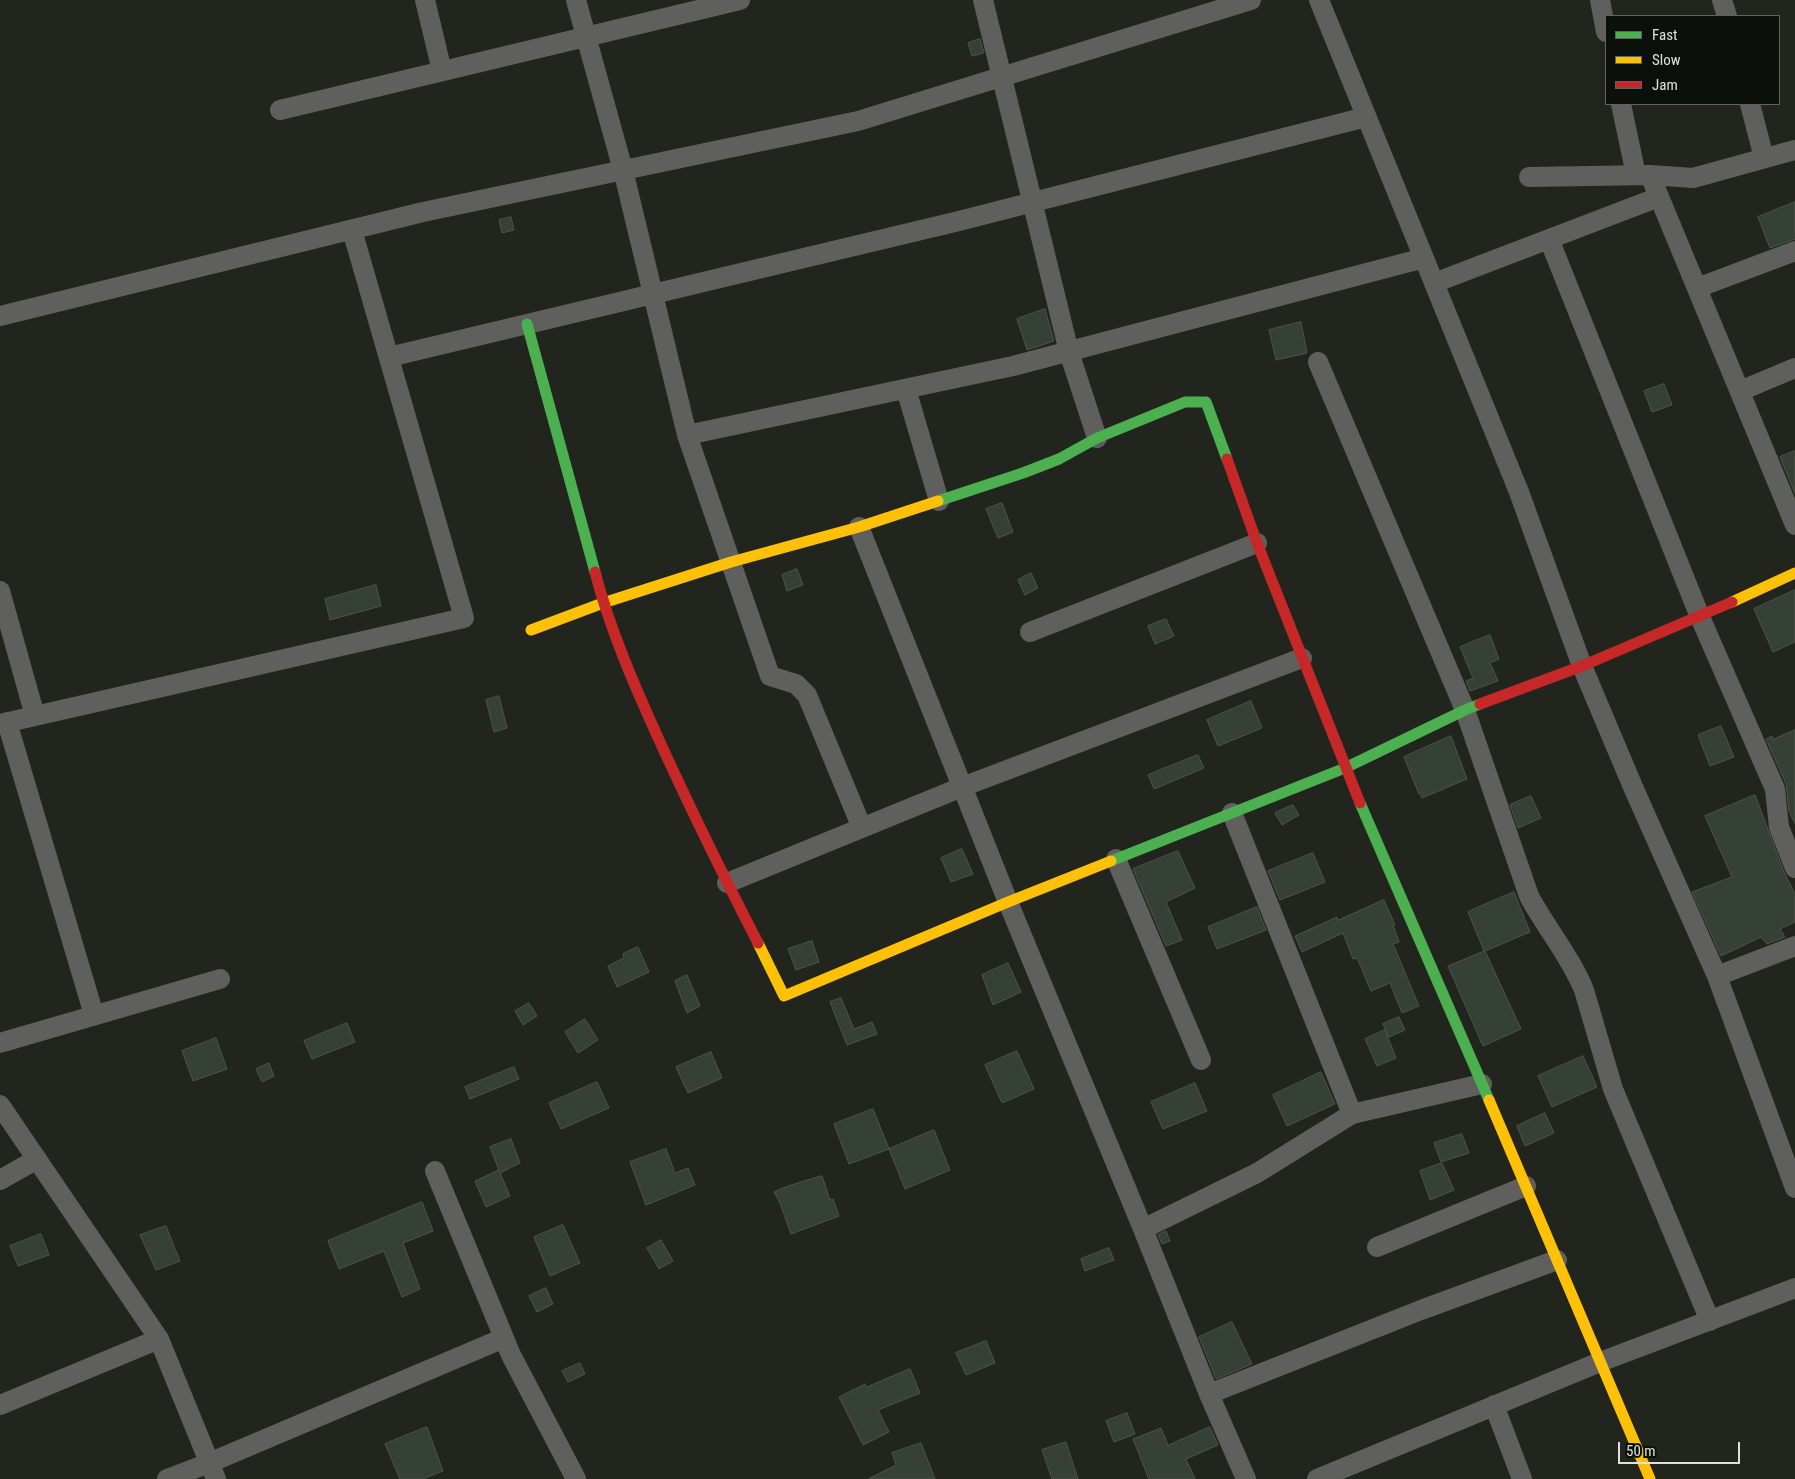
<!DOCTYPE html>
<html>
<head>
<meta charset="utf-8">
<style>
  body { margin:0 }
  #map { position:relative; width:1795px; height:1479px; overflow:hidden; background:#21251e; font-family:"Roboto Condensed",sans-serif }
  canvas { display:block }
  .legend { position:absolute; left:1605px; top:15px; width:175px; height:90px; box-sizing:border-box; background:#0c100a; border:1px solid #5f645c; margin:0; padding:6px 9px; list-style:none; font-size:15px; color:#dce2d8 }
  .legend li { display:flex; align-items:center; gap:10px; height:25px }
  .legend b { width:25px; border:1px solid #5f645c }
  .scale { position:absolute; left:1618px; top:1442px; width:122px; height:22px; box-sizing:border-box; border:2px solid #dce2d8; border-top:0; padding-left:6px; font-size:15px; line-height:18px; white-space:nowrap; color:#dce2d8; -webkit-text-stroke:4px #0c100a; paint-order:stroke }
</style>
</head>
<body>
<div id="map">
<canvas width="1795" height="1479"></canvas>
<ul class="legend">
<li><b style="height:6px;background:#4caf50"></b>Fast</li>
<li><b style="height:6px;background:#ffc107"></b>Slow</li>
<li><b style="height:6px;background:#c62828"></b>Jam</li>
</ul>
<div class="scale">50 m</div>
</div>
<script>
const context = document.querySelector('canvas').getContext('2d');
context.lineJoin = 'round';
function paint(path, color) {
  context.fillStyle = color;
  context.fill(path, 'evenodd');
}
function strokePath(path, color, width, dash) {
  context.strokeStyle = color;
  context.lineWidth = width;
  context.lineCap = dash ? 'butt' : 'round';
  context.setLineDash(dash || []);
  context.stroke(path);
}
const building = new Path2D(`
  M980 39 984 53 972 56 968 43Z
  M1795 202V239L1770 248 1758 217Z
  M511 217 514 230 502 233 499 220Z
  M1045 309 1054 341 1027 350 1017 319Z
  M1301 322 1307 353 1276 360 1269 330Z
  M1664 384 1672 405 1652 412 1644 391Z
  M1795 451V494L1780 457Z
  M1002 503 1013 532 998 538 986 509Z
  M797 569 803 585 787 591 782 575Z
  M1031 573 1038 588 1025 595 1018 580Z
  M376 585 381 606 330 620 325 599Z
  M1795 590V642L1773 652 1754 609Z
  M1166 619 1174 636 1155 644 1148 626Z
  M1490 635 1499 659 1490 663 1498 681 1470 691 1466 681 1473 678 1460 647Z
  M499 696 507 728 494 732 486 700Z
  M1251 701 1262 728 1218 746 1207 720Z
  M1721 726 1734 757 1710 766 1698 735Z
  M1795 730V824L1789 811 1786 784 1766 739 1772 736 1773 739Z
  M1451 736 1467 779 1422 798 1420 793 1419 794 1404 757Z
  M1198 755 1204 768 1154 789 1148 775Z
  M1755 795 1784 872 1795 894V922L1780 929 1785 937 1767 944 1761 937 1721 956 1692 892 1732 877 1705 816Z
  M1531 796 1541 818 1518 828 1510 805Z
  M1293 805 1299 815 1282 825 1275 813Z
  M962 849 973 874 951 882 941 858Z
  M1178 851 1195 888 1166 902 1182 940 1166 946 1133 869Z
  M1313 853 1325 882 1280 900 1268 871Z
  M1514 892 1530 932 1485 951 1521 1029 1483 1046 1448 966 1484 951 1468 912Z
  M1384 900 1395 925H1393L1399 942 1393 944 1419 1006 1402 1013 1390 983 1371 991 1357 958 1353 959 1343 933 1302 952 1295 936 1337 917 1338 920Z
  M1257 907 1266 930 1217 949 1208 927Z
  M812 941 819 962 796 970 788 949Z
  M638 947 649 972 617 987 608 966 624 958 623 954Z
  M1008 963 1021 992 993 1005 982 975Z
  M687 975 700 1006 687 1013 675 981Z
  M841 998 854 1029 872 1022 877 1034 847 1045 830 1002Z
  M529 1003 537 1016 523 1025 515 1011Z
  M1399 1017 1405 1030 1389 1037 1383 1024Z
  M585 1019 598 1040 578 1053 565 1032Z
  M347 1023 355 1042 312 1059 304 1041Z
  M1385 1030 1396 1058 1377 1066 1365 1039Z
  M216 1038 227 1069 193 1081 182 1051Z
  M1017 1051 1034 1089 1002 1103 985 1065Z
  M711 1052 722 1078 688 1093 676 1067Z
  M1583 1056 1597 1087 1552 1107 1538 1076Z
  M269 1063 274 1076 262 1082 256 1069Z
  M514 1067 519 1079 470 1099 465 1087Z
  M1321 1072 1335 1104 1287 1126 1273 1095Z
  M597 1082 609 1108 561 1129 549 1103Z
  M1195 1083 1207 1111 1163 1129 1151 1102Z
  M873 1109 889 1149 849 1164 834 1124Z
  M1545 1113 1554 1133 1525 1146 1517 1126Z
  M934 1130 950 1170 905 1189 889 1149Z
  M1462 1134 1469 1153 1441 1162 1434 1143Z
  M511 1139 520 1163 500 1173 510 1196 486 1207 475 1181 499 1170 490 1147Z
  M666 1149 675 1173 688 1168 695 1185 646 1205 630 1162Z
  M1442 1163 1454 1190 1430 1200 1420 1171Z
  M822 1176 830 1200 833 1199 839 1216 791 1234 780 1203 774 1192 788 1186Z
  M422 1202 433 1231 403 1243 420 1289 402 1297 384 1251 339 1269 328 1241Z
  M563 1225 580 1263 550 1276 534 1237Z
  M166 1226 180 1261 156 1270 140 1235Z
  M1166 1231 1170 1241 1162 1244 1158 1235Z
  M41 1234 49 1255 18 1266 10 1246Z
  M661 1240 673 1261 659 1269 647 1248Z
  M1109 1248 1114 1260 1085 1271 1081 1259Z
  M546 1288 553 1304 537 1312 529 1296Z
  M1232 1322 1252 1364 1216 1379 1199 1337Z
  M986 1341 995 1363 966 1375 956 1353Z
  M580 1363 585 1374 568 1382 562 1371Z
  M910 1369 920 1393 878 1410 889 1432 863 1445 839 1397 865 1384 866 1387Z
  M1127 1413 1135 1434 1114 1442 1106 1421Z
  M427 1427 443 1471 423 1479H400L385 1444Z
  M1210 1427 1218 1445 1186 1459 1195 1479H1149L1133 1439 1161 1428 1168 1445Z
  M1066 1442 1078 1479H1052L1042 1450Z
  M921 1443 935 1479H868L896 1465 892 1453Z`);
paint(building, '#354037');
strokePath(building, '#4e534d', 1);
strokePath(new Path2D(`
  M425 0 442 71
  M576 0 623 170 687 435 770 676 796 684 807 695 862 828
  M983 0 1069 352 1097 438
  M1319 0 1519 492 1582 666 1633 787 1717 976 1795 1188
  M1600 0 1606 32
  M1722 0 1727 16
  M1621 104 1636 175
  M1750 104 1764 158
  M280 110 740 0
  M1650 175 1795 525
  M1529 177 1650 175 1693 178 1795 150
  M1549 239 1700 617 1775 789 1779 827 1795 868
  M1434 283 1659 197
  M1697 288 1795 251
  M0 316 423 212 858 121 1251 0
  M389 357 959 221 1366 117
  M1318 362 1465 710 1529 896C1546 928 1570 956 1584 990L1613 1089 1710 1321
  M906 389 939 501
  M1740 391 1795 368
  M687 435 1013 366 1424 258
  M859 527 1008 902 1143 1229 1209 1394 1246 1479
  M0 591 35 716
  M1030 632 1257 543
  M7 722 94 1015
  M0 724 464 618 352 230
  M1232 813 1352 1114
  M1116 859 1201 1060
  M727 883 962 787 1302 658
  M1717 976 1795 946
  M0 1043 220 979
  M0 1105 159 1339 216 1479
  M435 1171 511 1355 576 1479
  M0 1180 37 1159
  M1143 1229 1257 1173 1352 1114 1482 1084
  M1377 1247 1526 1186
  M1209 1394 1421 1310 1557 1260
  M0 1405 159 1339
  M1494 1405 1522 1479
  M167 1479 209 1463 504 1338
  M1317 1479 1600 1362 1795 1288`), '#5f605d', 20);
strokePath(new Path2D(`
  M527 324 595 572
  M938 501 1023 473 1059 459 1097 438 1185 402H1206L1227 459
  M1360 803 1489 1100
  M1111 861 1345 768 1465 710 1480 704`), '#4caf50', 11);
strokePath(new Path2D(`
  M1732 602 1795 573
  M531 630 603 603 731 562 859 527 938 501
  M758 943 784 996 1008 902 1111 861
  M1489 1100 1650 1479`), '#ffc107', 11);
strokePath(new Path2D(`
  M1227 459 1257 543 1360 803
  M595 572C610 630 635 687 660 742 691 810 724 877 758 943
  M1480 704 1582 666 1732 602`), '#c62828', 11);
</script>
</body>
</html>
